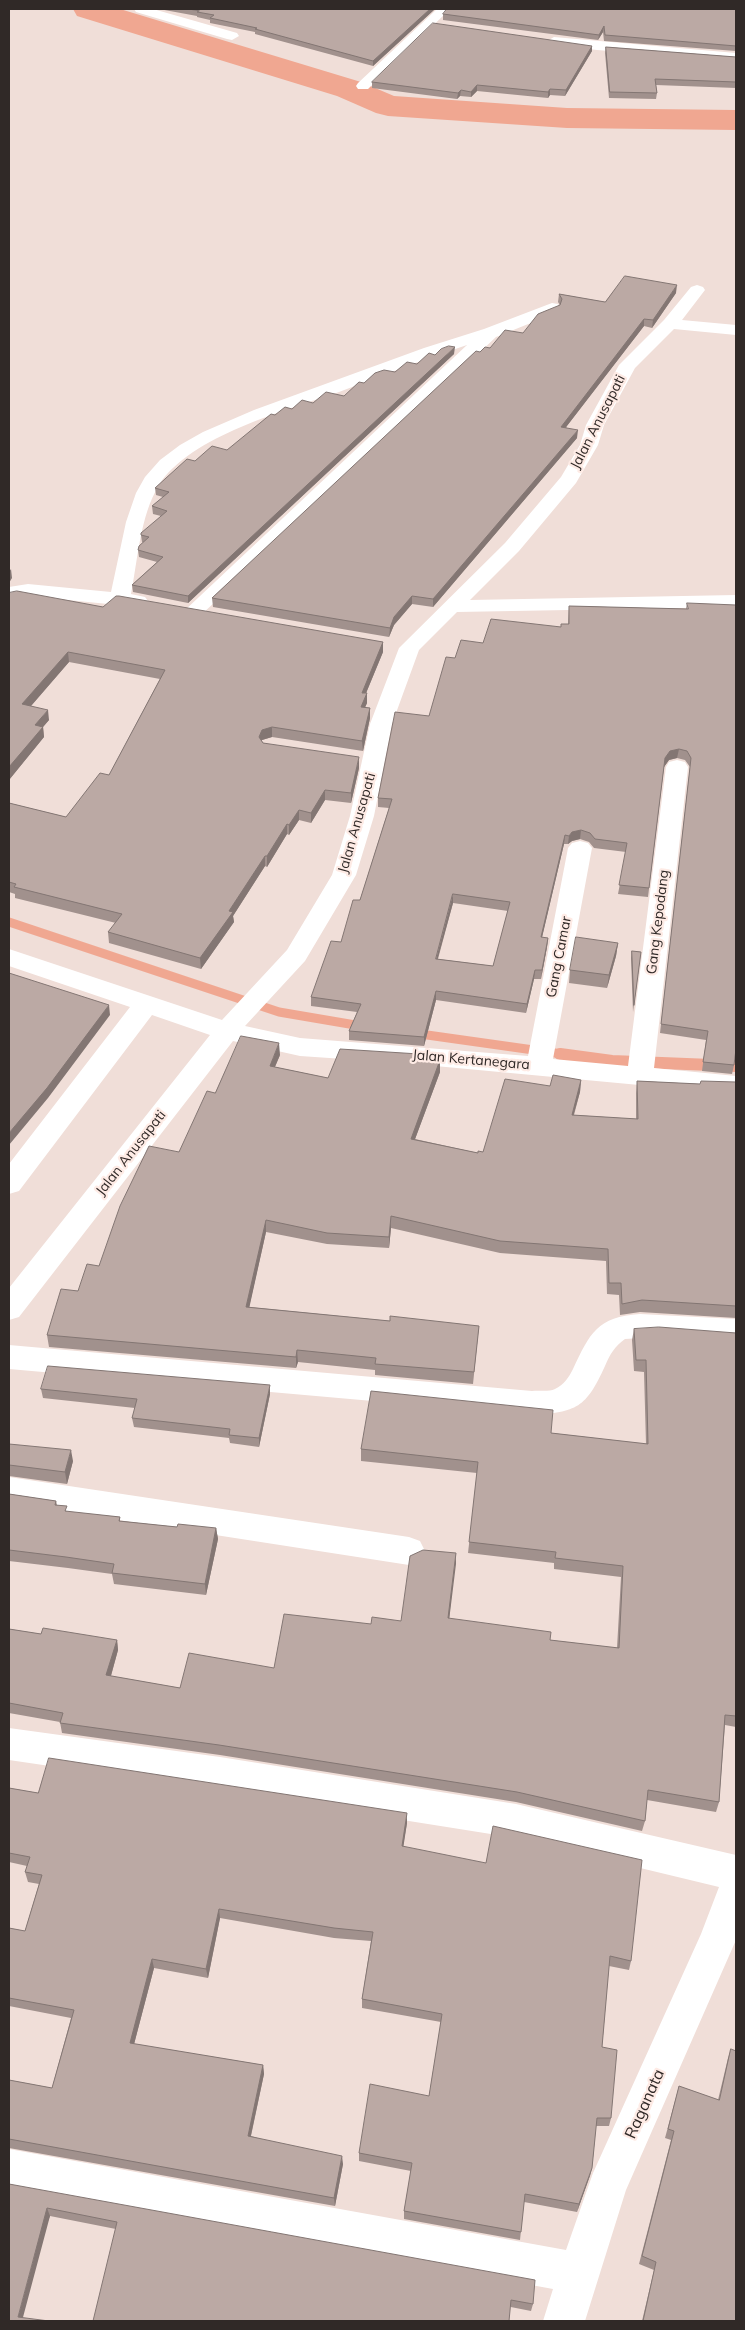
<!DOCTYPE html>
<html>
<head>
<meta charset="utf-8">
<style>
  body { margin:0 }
  #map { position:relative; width:745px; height:2330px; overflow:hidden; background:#f0ded8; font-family:Mulish,sans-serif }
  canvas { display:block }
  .frame { position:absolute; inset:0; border:10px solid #302927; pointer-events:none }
</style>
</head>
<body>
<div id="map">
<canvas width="745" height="2330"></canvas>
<div class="frame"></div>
</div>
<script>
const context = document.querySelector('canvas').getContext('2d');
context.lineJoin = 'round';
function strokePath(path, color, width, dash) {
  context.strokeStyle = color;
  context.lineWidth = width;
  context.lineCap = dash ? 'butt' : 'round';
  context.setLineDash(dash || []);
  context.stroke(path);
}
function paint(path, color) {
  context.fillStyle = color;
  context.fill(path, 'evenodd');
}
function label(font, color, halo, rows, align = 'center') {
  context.font = font + ' Mulish,sans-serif';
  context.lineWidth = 4.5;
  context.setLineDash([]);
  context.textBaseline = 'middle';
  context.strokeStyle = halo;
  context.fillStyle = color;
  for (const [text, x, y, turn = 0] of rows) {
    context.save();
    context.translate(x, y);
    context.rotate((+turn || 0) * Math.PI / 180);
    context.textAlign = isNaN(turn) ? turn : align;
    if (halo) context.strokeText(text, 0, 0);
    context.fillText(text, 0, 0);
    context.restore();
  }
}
strokePath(new Path2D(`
  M9 922 279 1012 367 1027
  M413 1033 569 1055`), '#f0a791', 9);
strokePath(new Path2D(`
  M560 1054 612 1061 736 1066`), '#f0a791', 12);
paint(new Path2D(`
  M73 9H120L361 82 394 96 567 108 736 110V130L567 128 388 116 376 113 337 96 77 16Z`), '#f0a791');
paint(new Path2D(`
  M134 9H153L237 33 239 36 232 40 227 39 136 12Z
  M437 9H450L368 89H358L356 86 358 83Z
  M554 37 736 53V61L597 50 549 44 547 41Z
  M697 285 703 287 705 290 682 320 736 325V335L674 329 635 368 604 425 598 445 576 483 519 551 470 600 736 595V607L457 612 419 650 392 724 374 816 356 875 305 961 245 1026 300 1038 528 1056 568 848 572 843 580 841 588 843 592 848 553 1059 628 1066 666 767 669 762 677 760 685 762 688 767 654 1068 736 1076V1094L403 1063 300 1056 233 1041 19 1317 9 1320V1288L210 1035 152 1015 19 1191 9 1194V1164L130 1007 9 966V949L222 1020 287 950 332 875 350 816 370 724 399 648 505 543 561 477 580 445 586 425 619 365 664 320 691 287Z
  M552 303 558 304 560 308 558 312 496 337 200 616 193 618 186 616 183 612 467 345C424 359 381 376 339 392 287 410 190 436 159 485 140 516 138 559 131 594L145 597 148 601 145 605 138 607 28 596 9 602V587L28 584 111 592 126 522 136 493 145 477 160 460 180 445 203 432 254 410 424 348 484 329Z
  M640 1314 736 1319V1343L657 1337 625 1339C615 1346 610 1354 605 1366 586 1408 577 1412 532 1415L9 1369V1345L532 1391C539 1390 549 1392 555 1389 564 1385 569 1377 573 1369 590 1333 597 1317 640 1314Z
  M9 1477 409 1537 420 1541 425 1551 420 1561 409 1565 9 1503Z
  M9 1728 220 1757 516 1804 736 1855V1940L626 2190 585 2321H543L553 2289 9 2189V2149L566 2250 593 2173 701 1934 719 1887 516 1838 220 1791 9 1760Z`), '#fff');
paint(new Path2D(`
  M159 9H435L373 66 255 34V32L210 23V20L197 17V16Z
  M736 9V51L604 41 603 32 598 40 443 20V14Z
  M592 46V51L565 96 550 95 548 98 477 91 471 97 460 96 457 99 372 88V82Z
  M606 47 736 57V88L656 85 657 93 656 99 609 98 605 53Z
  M676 293 652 328 644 326 566 427 577 438 433 607 412 604 394 625 389 637 213 607 212 598 480 352 523 333 560 305 558 302 559 294 605 302Z
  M454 354 188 603 133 592 132 585 157 562 139 557 138 550 143 542H142L141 535 161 516 153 514 152 506 163 497 156 495 155 488 195 461 227 450 275 415 292 409 344 396 364 383 417 364 435 355Z
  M9 593 103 607 383 642V652L366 693H367V703L365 707 370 708V718L363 751 272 737 262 740V741L263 743 359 768 351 803 325 800 311 823 299 820 289 835 287 834 267 867 265 866 233 916 234 922 201 969 109 943 108 932 116 923 15 898V894L9 892V803L66 817 109 775 160 679 69 662 31 706 49 720 43 727 44 737 9 780Z
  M687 603 734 1065 732 1074 702 1071 706 1040 660 1033 690 767 685 760 677 758 669 760 664 767 648 897 618 894 626 852 594 848 589 842 580 839 572 841 568 844H564L542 937 548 938 547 947 541 979H534L526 1013 436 1000 424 1046 349 1040V1031L357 1012 311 1006V997L341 942 360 900 389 808 378 807V798L429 716 455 658 483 643 561 627 568 624 569 606 686 609ZM453 903 508 911 493 966 438 959Z
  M618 943 616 956 607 988 569 983 570 970Z
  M632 951 641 952 633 1012 631 958Z
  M280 1055 275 1067 328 1078 419 1056 440 1060V1072L415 1139 478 1153 483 1152 550 1086 581 1080 580 1092 574 1115 636 1119V1093L637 1081 700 1084 736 1082V1318L640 1312 620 1315 619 1295 607 1294 606 1261 500 1253 391 1228 389 1248 327 1244 266 1232 249 1307 390 1321 479 1326 473 1384 375 1375V1370L298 1362 296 1368 49 1347 47 1335 78 1291 99 1266 179 1152 215 1093Z
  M634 1329 736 1333V1727L725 1725 719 1802 716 1812 647 1800 645 1821 642 1831 516 1802 220 1755 62 1733 60 1722 9 1713V1629L41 1634 117 1640 118 1650 111 1676 180 1688 274 1668 371 1624 401 1621 456 1553 449 1619 550 1640 617 1648 621 1577 554 1569V1563L468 1553 477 1473 361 1461V1449L551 1433 646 1444 644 1372 634 1371 632 1340Z
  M41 1389 270 1394 259 1447 230 1443 229 1438 134 1427 132 1418 135 1408 43 1398Z
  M9 1444 73 1461 67 1484 9 1476Z
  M9 1494 56 1501 57 1505 68 1512 120 1517V1521L177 1527 216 1528 218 1539 206 1595 114 1584 112 1574 68 1568 9 1561Z
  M9 1788 38 1793 407 1823 403 1846 631 1961 629 1970 609 1966 602 2047 611 2118 609 2126H596L592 2168 577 2212 524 2202 520 2240 404 2219V2211L411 2171 359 2161V2153L429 2096 441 2022 362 2008V1999L371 1941 334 1938 220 1918 208 1978 154 1968 134 2044 263 2065 264 2074 251 2136 343 2164 335 2206 9 2148V2080L52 2088 71 2018 9 2006V1928L25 1931 39 1884 28 1882 25 1872 27 1866 9 1862Z
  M731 2049 736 2321H642L654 2270 639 2264 671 2140 665 2138 679 2086 718 2100 728 2058Z
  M9 2184 533 2304 531 2311 50 2216 9 2321Z`), '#a1918d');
paint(new Path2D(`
  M430 9H435L373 66V61Z
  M604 26 603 32 598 40 599 35Z
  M592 46V51L565 96 566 90Z
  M477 85V91L471 97V92Z
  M550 89V95L548 98V92Z
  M461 90 460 96 457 99 458 93Z
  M677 285 676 293 652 328 653 320Z
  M644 319V326L560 435 561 427Z
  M455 347 454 354 188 603V596Z
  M578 430 577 438 433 607V599Z
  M11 569 12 578 9 583V572Z
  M412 596V604L394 625 389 637 390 628 394 617Z
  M383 642V652L362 703V693Z
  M68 652 69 662 24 714 22 704Z
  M367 693V703L361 717V707Z
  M370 708V718L363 751 362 741Z
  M48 710 49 720 43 727 44 737 9 780V767L35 725Z
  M272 727V737L262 740 259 747V737L262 730Z
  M679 749 677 758 669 760 664 767 665 758 670 751Z
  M359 757V768L351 803V793Z
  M325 790V800L311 823V813Z
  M299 810V820L289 835V825Z
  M287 824V834L267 867V856Z
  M581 830 580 839 572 841 568 844 569 836 572 832Z
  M565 835 564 844 540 946 541 937Z
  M265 856V866L233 916 234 922 201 969 200 958 229 911Z
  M453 894V903L435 968 436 959Z
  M548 938 547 947 541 979 542 970Z
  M618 943 616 956 607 988 609 975Z
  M535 970 534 979 526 1013 527 1004Z
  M436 991V1000L424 1046V1037Z
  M109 1005 110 1015 48 1098 9 1145V1133Z
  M279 1043 280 1055 270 1078V1066Z
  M440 1060V1072L411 1150V1139Z
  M581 1080 580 1092 570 1127 572 1115Z
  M391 1216V1228L389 1248V1237Z
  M266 1220V1232L247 1318 246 1307Z
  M297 1350 298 1362 296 1368V1357Z
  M270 1385V1394L259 1447V1438Z
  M71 1450 73 1461 67 1484 65 1472Z
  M216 1528 218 1539 206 1595 205 1584Z
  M456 1553V1564L448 1629V1618Z
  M117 1640 118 1650 108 1686 106 1675Z
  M407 1813V1823L402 1856V1846Z
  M219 1909 220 1918 208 1978 206 1969Z
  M152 1959 154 1968 132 2052 130 2043Z
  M263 2065 264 2074 249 2144 248 2136Z
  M342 2156 343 2164 335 2206 334 2198Z
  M592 2168 590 2176 577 2212 579 2204Z
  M47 2208 50 2216 22 2321 18 2317Z`), '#837673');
const building = new Path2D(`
  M189 9H430L373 61 255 29 257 28 210 18 214 15 197 12 199 11Z
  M447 9H736V46L605 35 604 26 599 35 443 14Z
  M433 23 592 46 566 90 550 89 548 92 477 85 471 92 461 90 458 93 372 82Z
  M606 47 736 57V82L655 79 657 93 610 92Z
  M625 276 677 285 653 320 644 319 561 427 578 430 433 599 412 596 394 617 390 628 212 598 476 351 480 352 485 347 490 348 505 330 523 333 538 314 560 305 562 299 559 294 605 302Z
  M449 346 455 347 188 596 132 585 163 557 138 550 139 546 149 537 141 535V533L167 511 152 506 169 492 155 488 187 459 195 461 212 446 227 450 271 414 275 415 285 407 292 409 302 400 313 403 326 392 344 396 359 382 364 383 375 373 384 370 395 372 407 362 417 364 429 353 435 355 441 349Z
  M17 591 103 607 116 596H119L383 642 362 693H367L361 707 370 708 362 741 272 727 262 730 259 737 263 743 359 757 351 793 325 790 311 813 299 810 289 825 287 824 267 856H265L229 911 233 912 200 958 108 932 122 914 14 887 16 884 9 882V803L66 817 100 773 109 775 165 670 68 652 22 704 48 710 35 725 43 727 9 767V593Z
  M687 603 736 605V1049L734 1065 703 1062 708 1031 661 1024 691 758 687 751 679 749 670 751 665 758 649 888 619 885 627 843 595 839 590 833 581 830 572 832 569 836 565 835 541 937 548 938 542 970H535L527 1004 436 991 424 1037 349 1031 361 1004 311 997 331 941 341 942 353 900H360L392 799 378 798 395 712 429 716 446 657 455 658 461 640 483 643 491 619 561 627V624H569V606L688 609ZM453 894 510 902 493 966 436 959Z
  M576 937 618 943 609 975 570 970Z
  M632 951 641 952 634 1005Z
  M9 973 109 1005 47 1088 9 1133Z
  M241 1036 279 1043 270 1066 328 1078 340 1049 419 1054V1056L440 1060 411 1139 478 1153V1151L483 1152 505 1079 550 1086 553 1075 581 1080 572 1115 638 1119 637 1081 700 1084 701 1081 736 1082V1306L642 1300 622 1304 621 1283H609L608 1249 500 1241 391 1216 389 1237 327 1233 266 1220 246 1307 390 1321V1316L479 1326 474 1372 375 1364 376 1358 297 1350 296 1357 47 1335 61 1289 78 1291 87 1264 99 1266 120 1206 149 1146 179 1152 207 1091 215 1093Z
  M659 1327 736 1333V1716L725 1715 719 1802 648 1790 645 1821 517 1792 219 1745 60 1723 63 1713 9 1703V1629L41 1634 43 1628 117 1640 106 1675 180 1688 189 1653 274 1668 284 1614 371 1624 372 1617 401 1621 410 1556 423 1550 456 1553 448 1618 551 1632 550 1640 619 1648 623 1566 555 1558 556 1552 469 1542 478 1462 361 1449 371 1391 553 1410 551 1433 648 1444 646 1360H636L634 1329Z
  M48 1366 270 1385 259 1438 229 1435 230 1429 132 1418 137 1399 41 1389Z
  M9 1444 71 1450 65 1472 9 1465Z
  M9 1494 56 1501 55 1505 67 1506 65 1511 120 1517 119 1521 177 1527 178 1524 216 1528 205 1584 112 1573 114 1564 66 1557 9 1550Z
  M49 1758 407 1813 402 1846 486 1863 493 1826 642 1860 631 1961 610 1956 602 2047 617 2050 611 2118H597L592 2168 579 2204 525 2194 521 2232 404 2211 412 2163 359 2153 370 2084 429 2096 442 2014 362 1999 373 1932 334 1928 219 1909 206 1969 152 1959 130 2043 263 2065 248 2136 342 2156 334 2198 9 2139V2080L52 2088 74 2010 9 1998V1928L25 1931 42 1875 25 1872 30 1857 9 1853V1788L38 1793Z
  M731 2049 736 2051V2321H643L656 2262 642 2256 674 2131 668 2129 679 2086 719 2100Z
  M9 2184 535 2280 533 2304 511 2300 509 2321H93L117 2222 47 2208 18 2317 49 2321H9Z`);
paint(building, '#bba9a4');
strokePath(building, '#837673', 1);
label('14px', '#302927', '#feebe5', [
  ["Jalan Anusapati",598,422,-63],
  ["Jalan Anusapati",357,823,-74],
  ["Gang Kepodang",658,922,-83],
  ["Gang Camar",559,957,-79],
  ["Jalan Kertanegara",471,1060,5],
  ["Jalan Anusapati",131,1153,-52]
]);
label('16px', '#302927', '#feebe5', [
  ["Raganata",645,2104,-66]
]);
</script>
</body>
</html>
